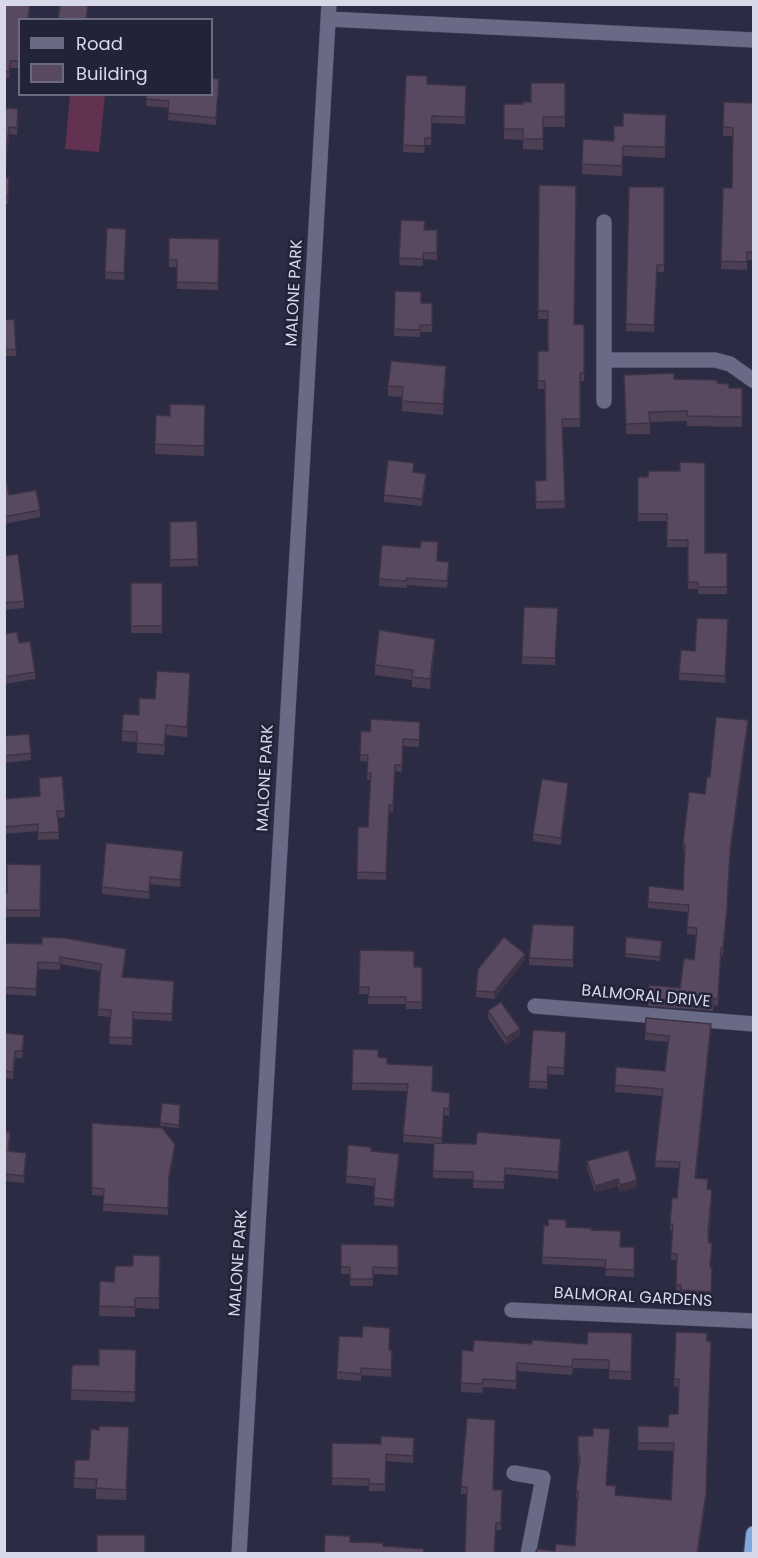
<!DOCTYPE html>
<html>
<head>
<meta charset="utf-8">
<style>
  body { margin:0 }
  #map { position:relative; width:758px; height:1558px; overflow:hidden; background:#2b2c44; font-family:Poppins,sans-serif }
  canvas { display:block }
  .frame { position:absolute; inset:0; border:6px solid #d7d8e8; pointer-events:none }
  .legend { position:absolute; left:18px; top:18px; width:195px; height:78px; box-sizing:border-box; background:#222239; border:2px solid #6a6b7f; margin:0; padding:8px 10px; list-style:none; font-size:18px; color:#d7d8e8 }
  .legend li { display:flex; align-items:center; gap:12px; height:30px }
  .legend b { width:30px; border:2px solid #6a6b7f }
</style>
</head>
<body>
<div id="map">
<canvas width="758" height="1558"></canvas>
<div class="frame"></div>
<ul class="legend">
<li><b style="height:8px;background:#696b86"></b>Road</li>
<li><b style="height:16px;background:#584961"></b>Building</li>
</ul>
</div>
<script>
const context = document.querySelector('canvas').getContext('2d');
context.lineJoin = 'round';
function paint(path, color) {
  context.fillStyle = color;
  context.fill(path, 'evenodd');
}
function strokePath(path, color, width, dash) {
  context.strokeStyle = color;
  context.lineWidth = width;
  context.lineCap = dash ? 'butt' : 'round';
  context.setLineDash(dash || []);
  context.stroke(path);
}
function label(font, color, halo, rows, align = 'center') {
  context.font = font + ' Poppins,sans-serif';
  context.lineWidth = 5;
  context.setLineDash([]);
  context.textBaseline = 'middle';
  context.strokeStyle = halo;
  context.fillStyle = color;
  for (const [text, x, y, turn = 0] of rows) {
    context.save();
    context.translate(x, y);
    context.rotate((+turn || 0) * Math.PI / 180);
    context.textAlign = isNaN(turn) ? turn : align;
    if (halo) context.strokeText(text, 0, 0);
    context.fillText(text, 0, 0);
    context.restore();
  }
}
paint(new Path2D(`
  M70 95H105L99 152 65 149Z`), '#633250');
const minor = new Path2D(`
  M328 19 754 40
  M604 360H715L730 364 754 381
  M604 401V222
  M535 1006 754 1024
  M512 1310 754 1321
  M514 1473 543 1478 528 1554
  M239 1554 329 4`);
const trunk = new Path2D(`
  M752 1554 754 1534`);
strokePath(minor, '#47475b', 16);
strokePath(trunk, '#47475b', 18);
strokePath(minor, '#696b86', 15);
strokePath(trunk, '#80aadc', 16);
paint(new Path2D(`
  M4 4H30L29 18 20 20V68H10L9 78H4Z
  M406 75 427 84 466 86 465 124 432 123 431 145H425L424 153 403 152Z
  M565 83V127H543V150L523 149V140L504 139V104H523L531 102Z
  M219 86 216 125 168 120 169 108 146 106 147 94Z
  M724 102 753 103V260H747V270L721 269 723 188H732L733 136H723Z
  M4 108 18 116 17 135 9 134 5 178H9L8 204H4Z
  M666 115 665 158 623 156 622 176 582 174 583 139 614 141 623 126Z
  M539 185 574 324 584 325V381H580V427H562L565 508 536 509 535 481 546 480 545 389H538V351H548V319H538Z
  M629 187H664V272H657L654 332 626 331Z
  M401 220 424 230H437V260L423 259V266L399 265Z
  M107 228 126 229 124 280 105 279Z
  M169 238 219 239 218 290 177 289V267H169Z
  M395 291 421 303H432V332H420V337L394 336Z
  M4 320 16 349V356H4Z
  M624 375 717 383 729 388H742V427L687 426V421L650 422V434H626Z
  M446 376 443 415 402 411V397L388 396V386Z
  M205 405 204 456 155 454V444L170 416Z
  M414 472 426 481 422 506 384 502V495Z
  M638 477 705 553H727V594H698V589H688V547H667V521H638Z
  M4 480 9 495 40 510V517L4 524Z
  M197 521 198 566 170 567V522Z
  M438 549 437 561 449 569 447 588 407 585V588L379 586V579Z
  M4 556 24 601V608L4 610Z
  M131 583H162V633H131Z
  M524 607 558 608 555 665 522 664Z
  M728 626 725 683 679 680V673Z
  M4 634 19 643 35 672V679L4 684Z
  M435 649 430 689 412 687V680L375 675V665Z
  M190 683 187 737 166 735 164 755 137 753V742L122 741V731L155 699Z
  M420 722 419 747 403 746 402 772 395 771 393 812 389 811 386 880 357 879 358 827H368L371 780H367L368 762 360 761 361 731 370 732Z
  M748 727 730 857 727 915 723 955H721L718 1006 713 1005V1011L648 1006V999L680 988 694 960 696 935 687 934 688 912 648 908V902L683 890 685 850H683V843L705 794 710 777Z
  M4 736 31 753V760L4 763Z
  M39 778 65 811V817L58 818 59 839 38 840V831L4 834V799L40 796Z
  M568 790 561 845 533 841V834Z
  M183 858 180 887 150 884 149 899 102 894V887Z
  M41 865 40 917H4V893H7Z
  M574 926 573 967 529 965V958Z
  M626 937 662 941 660 961 625 957Z
  M360 950 414 967H422V1009H406V1004H368V994H359Z
  M4 955 126 956 123 977 174 988 172 1021 133 1019 132 1045 109 1044 111 1017 98 1016 100 971 60 964V970L38 969 36 996 4 994Z
  M525 960 494 999 476 997V991Z
  M488 1011 520 1036 506 1045 488 1018Z
  M711 1030 696 1178 707 1189 712 1196 709 1236V1243L712 1250 710 1267H712L711 1299 681 1297V1292L676 1291 677 1260H671L672 1231H670V1224L677 1198 679 1168 655 1167 662 1096 615 1092V1085L665 1071 668 1042 645 1040V1033Z
  M4 1033 24 1042 22 1058H15L13 1079 4 1078Z
  M566 1039 564 1075 548 1074 547 1089 529 1088V1081Z
  M353 1049 378 1057 387 1064 432 1091 450 1099 449 1116 444 1115 442 1143 561 1146 558 1179 505 1174 504 1189 473 1188V1179L433 1178 434 1144 403 1142 407 1091 352 1090Z
  M162 1103 180 1105 179 1128 160 1126Z
  M92 1123 175 1150 169 1183 168 1215 103 1211V1196L92 1195Z
  M4 1132 10 1139 9 1151 26 1160 24 1183 6 1181 4 1191Z
  M371 1151 399 1161 394 1207 374 1205 375 1186 346 1183V1176Z
  M587 1161 637 1187 620 1192 618 1186 595 1193 587 1168Z
  M544 1225 566 1227 591 1230 621 1247H634V1277L605 1276 606 1267 542 1264Z
  M341 1244 398 1245V1275L373 1274V1286H350V1274H341Z
  M160 1256 159 1309 135 1308V1317L99 1316 100 1281 114 1282 133 1266Z
  M676 1332 706 1501 698 1554 555 1551 575 1546 578 1498H576V1491L579 1463H578V1436H610L606 1485 616 1495 671 1500 674 1451 638 1450V1426L668 1427 678 1414 679 1387 674 1386Z
  M632 1333 631 1380 609 1379V1369L573 1368 572 1375 517 1371 516 1389 483 1387 482 1393 461 1392V1383L473 1351 532 1344H587Z
  M136 1350 135 1402 71 1400 72 1365H99Z
  M389 1350 392 1357 391 1377 361 1375V1381L337 1379V1372Z
  M99 1430 129 1437 126 1500 96 1499V1489L74 1488V1478L89 1460Z
  M414 1438 413 1463 386 1461 385 1491H369V1486L332 1485V1443L381 1444Z
  M461 1487 502 1490 501 1530H496L467 1494H461Z`), '#4c3f53');
paint(new Path2D(`
  M446 366V376L443 415V404Z
  M435 639V649L430 689V679Z
  M190 673V683L187 737V727Z
  M748 720V727L730 857 727 915 723 955 730 851Z
  M568 783V790L561 845V838Z
  M126 949V956L122 984V977Z
  M525 954V960L494 999V992Z
  M711 1024V1030L695 1185V1178Z
  M520 1029V1036L506 1045V1038Z
  M175 1144V1150L169 1183 168 1215 169 1176Z
  M399 1154V1161L394 1207V1200Z
  M618 1179V1186L595 1193V1186Z
  M637 1180V1187L620 1192V1185Z
  M711 1341 706 1501 698 1554H697Z`), '#3e3344');
const building = new Path2D(`
  M4 4H30L28 18 51 19 20 20V61H10L9 72 4 71Z
  M60 4H88L86 20H58Z
  M406 75 427 76V84L466 86 465 117 432 116 431 138H425L424 146 403 145Z
  M212 78 219 79 216 118 168 113 169 101 146 99 147 94H212Z
  M531 83H565V117H543V139H523V129H504V104H523V102H531Z
  M724 102 753 103V252H747V262L721 261 723 188H732L733 128 723 127Z
  M4 108 18 109 17 128 9 127 4 174Z
  M623 113 666 115 665 147 623 146 622 166 582 164 583 139 614 141V126H623Z
  M4 178H9L8 197H4Z
  M539 185 576 186 574 324 584 325V373H580V419H562L565 501 536 502 535 481 546 480 545 381H538V351H548V311H538Z
  M629 187H664V265H657L654 325 626 324Z
  M401 220 425 221 424 230H437V253H423V259L399 258Z
  M107 228 126 229 124 273 105 272Z
  M169 238 219 239 218 283 177 282V260H169Z
  M395 291 421 292V303H432V325H420V330L394 329Z
  M14 319 16 349 4 350V320Z
  M391 361 446 366 443 404 402 401 403 387 388 386Z
  M674 373V379L717 380V383L729 384V388H742V417L687 416V411L649 412 650 423 626 424 624 375Z
  M170 404 205 405 204 446 155 444 156 415 170 416Z
  M388 460 414 463 413 472 426 474 422 499 384 495Z
  M680 462 705 463V553H727V587H698V582H688V540H667V514H638V477H648V471H680Z
  M4 480H6L9 495 36 490 40 510 4 517Z
  M197 521 198 559 170 560V522Z
  M421 541 438 542 437 561 449 562 447 581 407 578V581L379 579 382 545 420 548Z
  M18 554 24 601 4 603V556Z
  M131 583H162V626H131Z
  M524 607 558 608 555 658 522 657Z
  M697 618 728 619 725 676 679 673 681 650 695 651Z
  M379 630 435 639 430 679 412 677 413 670 375 665Z
  M17 632 19 643 30 641 35 672 4 677V634Z
  M157 671 190 673 187 727 166 725 164 745 137 743V732L122 731 123 714 139 715V698L155 699Z
  M716 717 748 720 730 851 727 908 723 948H721L718 999 713 998V1004L648 999 649 985 680 988 684 958 694 960 697 928 687 927 689 905 648 902 649 886 683 890 685 844 683 843 689 792 705 794 707 777H710Z
  M371 719 420 722 419 740 403 739 402 765H395L393 805H389L386 873 357 872 358 827H368L371 773H367L368 755H360L361 731 370 732Z
  M29 734 31 753 4 756V736Z
  M62 776 65 811H57L59 832 38 833V824L4 827V799L40 796 39 778Z
  M542 779 568 783 561 838 533 834Z
  M106 843 183 851 180 880 150 877 149 892 102 887Z
  M7 864 41 865 40 910H4V893H7Z
  M533 924 574 926 573 960 529 958Z
  M42 937 65 938 126 949 122 977 174 981 172 1014 133 1012 132 1038 109 1037 111 1010 98 1009 101 964 60 957V963L38 962 36 989 4 987 5 943 42 944Z
  M504 937 525 954 494 992 476 991 478 969Z
  M626 937 662 941 660 957 625 954Z
  M360 950 414 951V967H422V1002H406V997H368L369 987H359Z
  M501 1002 520 1029 506 1038 488 1011Z
  M646 1018 711 1024 695 1178 708 1179 707 1189 712 1190 708 1231 709 1243H712L710 1267H712L711 1292 681 1290V1285H676L677 1254 671 1253 673 1224H670L672 1198H677L680 1162 655 1161 663 1089 615 1085 616 1067 665 1071 669 1036 645 1033Z
  M533 1030 566 1032 564 1068 548 1067 547 1082 529 1081Z
  M4 1033 24 1035 22 1051H15L13 1072 4 1071Z
  M353 1049 378 1050V1057L387 1058V1064L433 1066 432 1091 450 1093 449 1109 444 1108 442 1138 403 1135 408 1084 352 1083Z
  M162 1103 180 1105 179 1125 160 1123Z
  M92 1123 162 1128 175 1144 169 1176 168 1208 103 1204 104 1189 92 1188Z
  M4 1132H10L8 1151 26 1153 24 1176 6 1174 4 1184Z
  M477 1132 561 1139 558 1172 505 1168 504 1182 473 1181V1172L433 1171 434 1143 476 1144Z
  M348 1145 371 1147V1151L399 1154 394 1200 374 1198 375 1179 346 1176Z
  M628 1150 637 1180 620 1185 618 1179 595 1186 587 1161Z
  M548 1219 566 1220V1227L592 1228 591 1230 621 1231 620 1247H634V1270L605 1269 606 1260 542 1257 544 1225 548 1226Z
  M341 1244 398 1245V1268L373 1267V1279H350V1267H341Z
  M133 1255 160 1256 159 1298H135V1307L99 1306 100 1281 114 1282 115 1266H133Z
  M363 1326 390 1328 389 1350H392L391 1370 361 1368V1374L337 1372 339 1336 362 1337Z
  M588 1332 632 1333 631 1372 609 1371V1360L573 1359 572 1367 517 1363 516 1381 483 1379 482 1384 461 1383 462 1350 473 1351 474 1340 532 1344V1340L587 1344Z
  M676 1332 707 1333V1341H711L706 1494 697 1554H535L537 1549 555 1551 556 1544 575 1546 578 1491H576L580 1456H578V1436H593V1428L610 1429 606 1485 616 1486 615 1495 671 1500 674 1443H638V1426L668 1427 669 1414H678L679 1379H674Z
  M99 1349 136 1350 135 1392 71 1390 72 1365H99Z
  M467 1418 495 1420 493 1490H502L501 1523H496L494 1554H465L467 1487H461Z
  M99 1426 129 1427 126 1490 96 1488 97 1479 74 1478 75 1460H89L91 1429 99 1430Z
  M381 1436 414 1438 413 1456 386 1454 385 1484H369V1479L332 1478V1443L381 1444Z
  M97 1535H145V1554H97Z
  M325 1535 350 1536V1542L383 1543V1546L424 1549 423 1554H324Z`);
paint(building, '#584961');
strokePath(building, '#3e3344', 1.5);
label('16px', '#d7d8e8', '#222239', [
  ["MALONE PARK",295,293,-87],
  ["MALONE PARK",266,778,-87],
  ["BALMORAL DRIVE",646,997,5],
  ["MALONE PARK",239,1263,-86],
  ["BALMORAL GARDENS",633,1298,3]
]);
</script>
</body>
</html>
